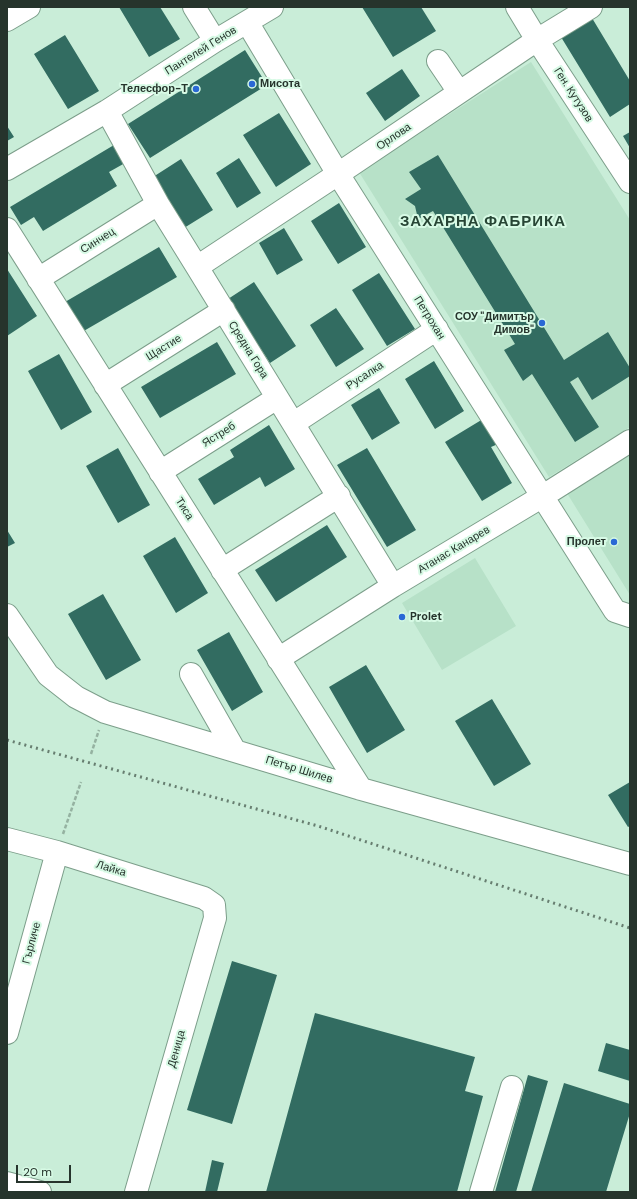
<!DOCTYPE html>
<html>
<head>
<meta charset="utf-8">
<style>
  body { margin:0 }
  #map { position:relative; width:637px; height:1199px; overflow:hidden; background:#c9edd8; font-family:"DM Sans",sans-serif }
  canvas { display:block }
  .frame { position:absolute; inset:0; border:8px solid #26342c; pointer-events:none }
  .scale { position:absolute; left:16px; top:1165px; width:55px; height:18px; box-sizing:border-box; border:2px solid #26342c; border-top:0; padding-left:5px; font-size:12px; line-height:14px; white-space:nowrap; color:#26342c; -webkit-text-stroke:3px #d7fae5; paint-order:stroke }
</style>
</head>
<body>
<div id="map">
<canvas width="637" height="1199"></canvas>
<div class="frame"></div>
<div class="scale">20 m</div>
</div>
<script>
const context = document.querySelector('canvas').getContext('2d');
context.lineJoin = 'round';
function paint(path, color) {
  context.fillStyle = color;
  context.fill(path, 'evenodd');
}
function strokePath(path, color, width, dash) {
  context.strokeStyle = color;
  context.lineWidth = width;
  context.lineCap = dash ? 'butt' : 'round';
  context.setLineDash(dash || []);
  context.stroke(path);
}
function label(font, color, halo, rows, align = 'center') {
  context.font = font + ' "DM Sans",sans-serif';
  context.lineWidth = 4;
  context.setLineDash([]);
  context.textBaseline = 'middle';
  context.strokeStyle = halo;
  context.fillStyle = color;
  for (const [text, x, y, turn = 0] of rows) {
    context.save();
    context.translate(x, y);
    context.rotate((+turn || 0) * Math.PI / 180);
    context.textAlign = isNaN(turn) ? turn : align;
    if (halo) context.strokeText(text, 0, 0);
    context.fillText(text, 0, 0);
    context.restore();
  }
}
paint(new Path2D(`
  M531 62 630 220V427L549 477 359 172Z
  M630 449V595L565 490Z
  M475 558 516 626 442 670 402 603Z`), '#b7e1c8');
paint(new Path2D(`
  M119 7H160L180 39 149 57Z
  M362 7H421L436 31 393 57Z
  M592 18 630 81V104L610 117 561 37Z
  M65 35 99 91 68 109 34 54Z
  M245 50 267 85 150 158 128 124Z
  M402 69 420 96 385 121 366 93Z
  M279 113 311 164 276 187 243 135Z
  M7 126 14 137 7 141Z
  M630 132V148L623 136Z
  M114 145 125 163 109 172 117 186 43 231 34 217 21 225 10 207Z
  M438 155 564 360 608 332 630 368V376L592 400 578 377 570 382 599 427 575 442 532 374 523 381 504 350 515 344 433 211 418 219 415 206 405 199 421 189 409 172Z
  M239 158 261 193 237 208 216 173Z
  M181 159 213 210 184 228 153 177Z
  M339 203 366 247 338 264 311 221Z
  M284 228 303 260 277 275 259 243Z
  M159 247 177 277 82 332 65 302Z
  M7 269 37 316 7 336Z
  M379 273 415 329 387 346 352 290Z
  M254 282 296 346 270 363 228 299Z
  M336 308 364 349 336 367 310 325Z
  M217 342 236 374 160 418 141 387Z
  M59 354 92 412 61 430 28 371Z
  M434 361 464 411 435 429 405 379Z
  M379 388 400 423 372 440 351 405Z
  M483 419 498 444 491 447 512 483 482 501 445 442Z
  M269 425 295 469 265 487 260 477 214 505 198 479 234 457 230 450Z
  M118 448 150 505 118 523 86 466Z
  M367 448 416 530 387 547 337 465Z
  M327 525 347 557 276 602 255 570Z
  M7 530 15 543 7 547Z
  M175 537 208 593 176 613 143 556Z
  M103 594 141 660 106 680 68 614Z
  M229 632 263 692 232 711 197 650Z
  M366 665 405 730 367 753 329 687Z
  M492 699 531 764 494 786 455 721Z
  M630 782V826L628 827 608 795Z
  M232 961 277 975 232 1124 187 1110Z
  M315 1013 475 1057 465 1091 483 1096 457 1192H266Z
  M606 1043 630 1050V1081L598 1071Z
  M528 1075 548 1081 516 1192H495Z
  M564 1083 630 1104V1113L606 1192H531Z
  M212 1160 224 1163 217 1192H205Z`), '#326c61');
const minor = new Path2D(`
  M194 7 215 41
  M517 7 537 40 630 182
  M7 20 29 7
  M247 22 338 174 615 611 630 616
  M438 61 459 92
  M107 111 158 204 197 267 393 586
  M7 169 107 111 215 41 272 7
  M7 229 361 789
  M197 267 338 174 537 40 591 7
  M38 279 158 204
  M105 385 224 310
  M294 423 437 329
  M160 472 277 398
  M222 570 339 496
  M7 615 48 675 76 697 105 712 361 789 630 864
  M278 659 393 586 543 496 630 441
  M191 674 235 751
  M7 839 57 852 204 898 214 905 215 918 136 1192
  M7 1033 57 852
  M7 1183 40 1192
  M481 1192 512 1087`);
strokePath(minor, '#7c9e8a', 24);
strokePath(new Path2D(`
  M91 754 99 730
  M63 834 81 782`), '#95b2a1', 2.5, [4, 2]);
strokePath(minor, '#fff', 22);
strokePath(new Path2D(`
  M7 740 318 826 630 928`), '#677e70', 3, [2, 4]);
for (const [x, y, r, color] of [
  [252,84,4,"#2a68d5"],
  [196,89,4,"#2a68d5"],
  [542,323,4,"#2a68d5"],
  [614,542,4,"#2a68d5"],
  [402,617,4,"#2a68d5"]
]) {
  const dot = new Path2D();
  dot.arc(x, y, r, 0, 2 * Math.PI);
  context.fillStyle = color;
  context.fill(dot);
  strokePath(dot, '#d7fae5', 1.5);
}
label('11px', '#26342c', '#d7fae5', [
  ["Пантелей Генов",201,51,-32],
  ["Ген. Кутузов",573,95,57],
  ["Орлова",394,137,-34],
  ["Синчец",98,241,-32],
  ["Петрохан",429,318,58],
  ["Щастие",164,348,-32],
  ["Средна Гора",248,350,58],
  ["Русалка",365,376,-33],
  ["Ястреб",219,435,-32],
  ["Тиса",184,509,58],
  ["Атанас Канарев",454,550,-31],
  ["Петър Шилев",299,770,17],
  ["Лайка",111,869,17],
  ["Гърличе",32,943,-75],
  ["Деница",177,1049,-74]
]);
label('bold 11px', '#26342c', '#d7fae5', [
  ["Мисота",260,84,"left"],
  ["Телесфор-Т",188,89],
  ["СОУ \"Димитър",534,317],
  ["Димов\"",534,330],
  ["Пролет",606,542],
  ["Prolet",410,617,"left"]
], 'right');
context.letterSpacing = '1px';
label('bold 15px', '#274535', '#d7fae5', [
  ["ЗАХАРНА ФАБРИКА",483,222]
]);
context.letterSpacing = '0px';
</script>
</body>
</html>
